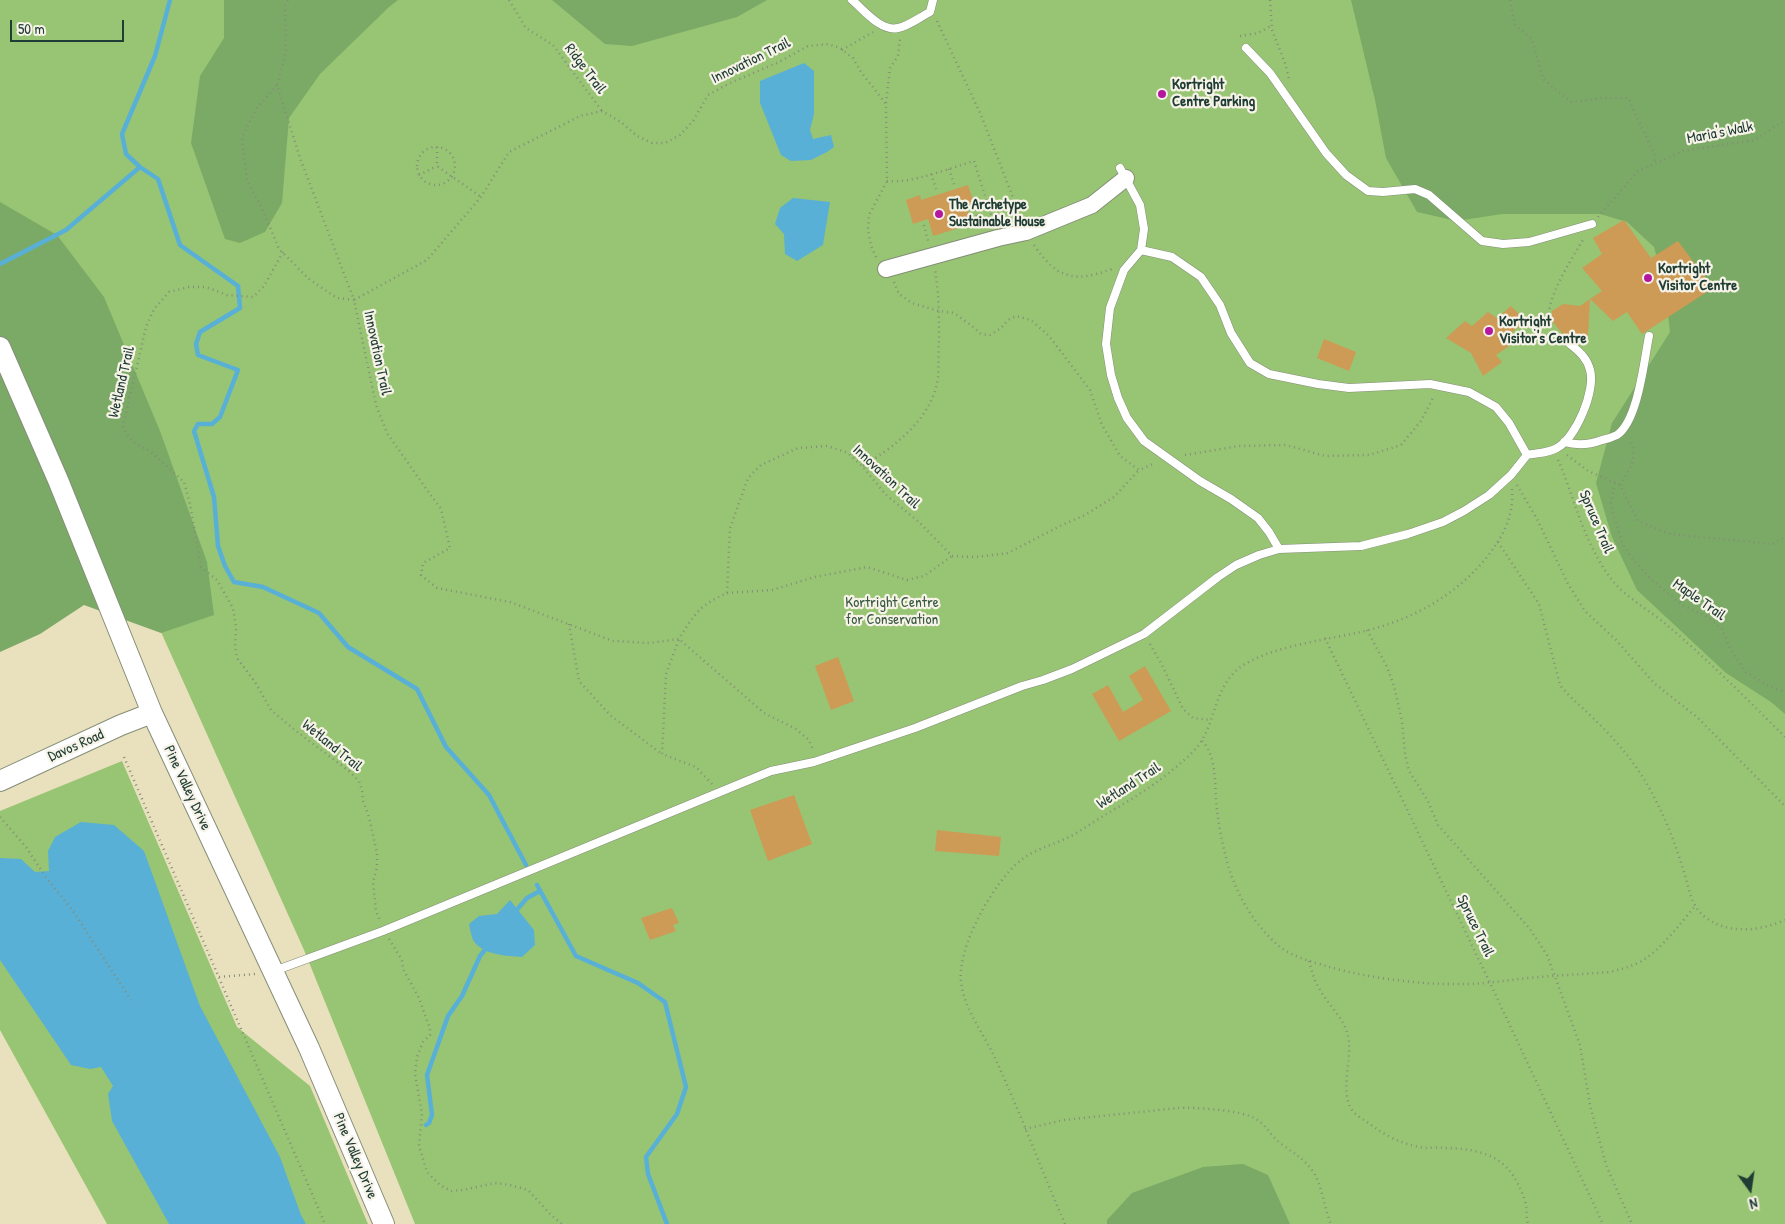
<!DOCTYPE html>
<html>
<head>
<meta charset="utf-8">
<style>
  body { margin:0 }
  #map { position:relative; width:1785px; height:1224px; overflow:hidden; background:#e9e0bd; font-family:"Patrick Hand",sans-serif }
  canvas { display:block }
  .north { position:absolute; left:1725px; top:1164px; width:50px; height:50px; -webkit-text-stroke:4px #f7f3e8; paint-order:stroke; rotate:166deg; font-size:14px; font-weight:700; line-height:20px; text-align:center; color:#1f3d34 }
  .north::after { content:''; display:block; margin:auto; width:18px; height:22px; background:#1f3d34; clip-path:polygon(50% 0,100% 100%,50% 72%,0 100%) }
  .scale { position:absolute; left:10px; top:20px; width:114px; height:22px; box-sizing:border-box; border:2px solid #1f3d34; border-top:0; padding-left:6px; font-size:15px; line-height:18px; white-space:nowrap; color:#1f3d34; -webkit-text-stroke:4px #f7f3e8; paint-order:stroke }
</style>
</head>
<body>
<div id="map">
<canvas width="1785" height="1224"></canvas>
<div class="north">N</div>
<div class="scale">50 m</div>
</div>
<script>
const context = document.querySelector('canvas').getContext('2d');
context.lineJoin = 'round';
function paint(path, color) {
  context.fillStyle = color;
  context.fill(path, 'evenodd');
}
function strokePath(path, color, width, dash) {
  context.strokeStyle = color;
  context.lineWidth = width;
  context.lineCap = dash ? 'butt' : 'round';
  context.setLineDash(dash || []);
  context.stroke(path);
}
function label(font, color, halo, rows, align = 'center') {
  context.font = font + ' "Patrick Hand",sans-serif';
  context.lineWidth = 4.5;
  context.setLineDash([]);
  context.textBaseline = 'middle';
  context.strokeStyle = halo;
  context.fillStyle = color;
  for (const [text, x, y, turn = 0] of rows) {
    context.save();
    context.translate(x, y);
    context.rotate((+turn || 0) * Math.PI / 180);
    context.textAlign = isNaN(turn) ? turn : align;
    if (halo) context.strokeText(text, 0, 0);
    context.fillText(text, 0, 0);
    context.restore();
  }
}
paint(new Path2D(`
  M0 0H1785V1224H415L304 950 0 274Z
  M122 761 237 1027 310 1086 368 1224H107L0 1030V811Z`), '#98c573');
paint(new Path2D(`
  M224 0H398L389 7 320 74 289 118 282 203 265 232 240 243 225 239 191 143 200 76 224 38Z
  M552 0H767L737 17 632 46 605 44Z
  M1351 0H1785V714L1771 702 1726 673 1637 590 1612 537 1596 483 1612 423 1670 332 1665 287 1654 247 1627 222 1600 214H1502L1457 221 1417 212 1386 158 1375 100Z
  M0 202 57 235 104 297 160 431 207 562 214 615 161 633 84 605 40 634 0 652Z
  M1243 1164 1268 1175 1290 1224H1107V1220L1132 1193 1203 1167Z`), '#7aaa65');
paint(new Path2D(`
  M804 63 814 71V114L810 130 813 139 831 135 834 147 827 152 811 160 791 161 781 155 760 103V81Z
  M793 198 830 202 823 245 797 261 785 254 784 234 775 224 780 208Z
  M81 822 114 825 144 851 200 1006 280 1157 301 1215 306 1224H169L112 1121 108 1094 113 1086 101 1067 90 1069 71 1065 0 960V858L21 859 35 872 49 871 48 851 55 837Z
  M510 900 534 930 535 945 522 957C507 956 482 955 473 940 471 935 470 929 469 924L479 916 497 914Z`), '#59b0d6');
strokePath(new Path2D(`
  M170 0 155 56 122 134 126 154 140 167 158 179 180 245 238 286 240 308 200 332 196 344 198 355 238 370 220 417 212 424H198L194 431 214 497 218 546 225 566 234 582 263 587 319 613 348 647 417 689 446 747 489 795 526 865
  M0 264 66 230 140 167
  M537 885 576 956 638 983 665 1002 686 1087 677 1114 646 1157 648 1174 667 1224
  M515 912 527 898 540 891
  M426 1125 429 1123 432 1115 427 1075 448 1016 462 996 480 956 488 946`), '#59b0d6', 4.5);
paint(new Path2D(`
  M968 185 975 206 967 208 972 224 933 236 928 219 913 224 906 200 920 195 921 200Z
  M1624 220 1651 258 1678 241 1713 288 1642 334 1627 312 1613 321 1590 299 1602 291 1582 268 1602 254 1593 238Z
  M1590 299 1588 336 1577 342 1571 338H1566L1552 321V311L1563 304 1580 306Z
  M1511 306 1526 321 1505 338 1512 344 1496 355 1502 362 1483 376 1471 353 1446 338 1465 321 1472 326 1488 312 1497 318Z
  M1324 339 1356 352 1349 371 1317 358Z
  M838 657 854 701 831 710 815 666Z
  M1145 666 1171 711 1119 741 1092 694 1108 685 1123 712 1143 700 1129 676Z
  M794 795 812 844 768 861 750 810Z
  M937 830 1001 837 999 856 935 851Z
  M672 908 679 923 673 925 676 931 650 940 641 918Z`), '#cd9b55');
const service = new Path2D(`
  M852 0C864 10 881 32 898 28 909 26 920 17 930 12L933 0
  M1246 48 1270 73 1326 153 1346 175 1368 191 1383 192 1415 189 1429 195 1482 241 1503 244 1529 242 1592 224
  M1120 168 1140 205 1144 229 1141 250 1124 270 1110 308 1106 344 1111 375 1118 398 1127 418 1144 441 1200 481 1231 499 1258 518 1269 532 1279 549
  M1141 250 1172 257 1201 277 1220 305 1231 333 1250 363 1269 374 1318 384 1349 388 1430 384 1469 392 1496 407 1509 423 1527 455
  M1564 442C1578 446 1589 445 1602 440 1607 439 1613 437 1617 435 1638 421 1644 361 1649 336
  M274 971 383 931 771 771 814 762 915 728 1022 686 1043 680 1072 669 1144 634 1218 577 1236 565 1259 555 1279 549 1361 546 1408 534 1443 522 1464 511 1489 495 1511 475 1527 455C1536 453 1549 453 1557 448 1576 438 1596 390 1590 370 1587 357 1578 351 1569 343`);
const minor = new Path2D(`
  M886 269 998 238 1026 232 1092 205 1126 178`);
const tertiary = new Path2D(`
  M0 347 58 480 152 713 309 1048 384 1224
  M0 781 121 725 152 713`);
strokePath(service, '#848e78', 9);
strokePath(minor, '#848e78', 18);
strokePath(tertiary, '#848e78', 22);
strokePath(new Path2D(`
  M509 0 526 28 553 45 602 111
  M1270 0 1272 30 1286 66 1289 79
  M1510 0 1515 25 1532 39 1543 79 1571 102 1603 98H1628L1655 156 1654 164
  M937 21 981 115 1021 218
  M1240 36 1258 33 1271 26
  M842 50 873 32
  M277 85 257 108 242 137 247 181 261 206 279 249 309 279 337 298 354 300 300 158 277 85 286 51 285 5 288 0
  M886 103 890 68 898 56 900 38
  M437 147V166L481 197
  M417 166a19 19 0 1 1 38 0a19 19 0 1 1-38 0Z
  M949 169 954 184
  M931 174 936 189
  M419 175 437 166
  M887 181C911 184 950 168 974 161L994 224
  M975 210 981 228
  M1598 217 1638 171 1683 151 1755 140 1785 120
  M924 225 928 241
  M1034 245C1057 279 1074 283 1112 269
  M283 252 264 286 253 297 227 295 206 287H189L169 292 154 309 146 327 123 426 127 435 136 444 150 451 184 482 190 504 201 567 217 580 233 608 236 627 235 646 237 658 255 682 271 710 296 731 349 771 359 781 362 790 363 801 369 817 377 853V867L373 882 376 911 380 921
  M876 257 871 246 868 230 869 215 887 181 886 104 861 72 853 58 840 48 828 44 808 46 779 62 730 83 708 95 693 121 680 135 665 143H652L637 136 621 122 602 111 580 116 509 152 481 197 427 260 354 300 376 405 387 433 427 490 441 509 450 548 423 563 421 575 437 588 510 602 613 641 649 643 679 639C694 614 700 605 727 593L730 528 748 478 761 465 798 448 827 446 848 453 863 467 885 494 920 523 952 556 976 557 1008 553 1060 526 1085 515 1114 497 1139 470
  M894 282 899 294 912 303 939 311 954 313 972 326 981 334 990 335 1001 328 1008 320 1016 316 1031 320 1049 336 1090 390 1102 425 1120 456 1139 470 1155 463
  M1560 339C1527 323 1573 258 1584 238
  M1185 455 1239 446 1286 445 1325 456 1369 455 1401 445 1421 421 1434 396
  M1567 455 1588 471 1620 485 1638 521 1670 534 1772 544 1785 537
  M1558 460 1562 469C1576 506 1587 548 1612 580 1626 598 1651 611 1668 626 1709 661 1747 699 1785 737
  M863 466C895 446 932 419 938 378 939 365 938 352 939 339 939 317 939 293 935 270
  M1615 483 1611 503 1614 517 1623 545 1635 562 1653 581 1684 606 1706 616 1722 629 1730 649 1746 672 1767 685 1785 692
  M1517 485 1537 519 1567 582 1585 611 1616 640 1654 683 1698 718 1785 806
  M1620 485C1629 470 1640 456 1629 439
  M1498 542 1539 604 1560 685C1569 697 1581 706 1592 717 1617 741 1640 768 1655 799 1666 820 1675 843 1682 866 1689 884 1689 905 1705 917 1728 935 1760 931 1785 920
  M727 593 772 590 815 577 867 567 907 580 924 576 952 556
  M569 624 579 681 610 715 662 754
  M1367 630 1387 667 1394 686 1402 721 1405 754 1409 771 1428 801 1438 825 1530 929 1547 955 1580 1045 1590 1105 1606 1165 1632 1224
  M1325 638 1490 983 1603 1224
  M1150 644 1162 665 1183 709 1193 718 1210 720
  M1202 741C1218 757 1214 788 1217 810 1219 828 1223 847 1228 865 1237 896 1255 926 1280 947 1293 957 1313 962 1329 967 1369 978 1421 985 1463 984 1489 984 1513 979 1539 977 1562 975 1586 974 1610 972 1621 969 1630 967 1640 962 1660 951 1680 924 1695 906
  M124 757 325 1224
  M712 784 696 767 662 754 666 674 679 639 764 713 796 729 809 740 813 750
  M0 817 26 847 45 876 73 911 131 1000
  M389 939 402 960 403 969 419 998 430 1029V1035L423 1042 417 1057 415 1074 422 1114 419 1146 427 1172 440 1185 451 1191 463 1190 495 1183 510 1185 528 1190 551 1215 562 1224
  M1309 961C1312 971 1314 981 1320 990 1330 1008 1347 1020 1349 1042 1351 1062 1340 1093 1352 1110 1356 1116 1364 1120 1370 1124 1387 1137 1404 1145 1425 1148 1431 1148 1438 1147 1444 1148 1470 1148 1500 1153 1514 1177 1519 1185 1524 1196 1526 1205 1527 1211 1526 1218 1528 1224
  M219 977 255 974
  M1025 1129 1064 1120 1177 1108C1193 1107 1243 1110 1256 1119 1266 1125 1271 1136 1280 1143 1293 1153 1305 1159 1314 1173 1323 1189 1324 1208 1331 1224
  M1065 1224C1041 1169 1020 1112 995 1058 982 1030 958 1002 961 970 964 936 995 881 1021 860 1035 849 1053 845 1069 837 1081 831 1093 822 1105 815 1132 799 1160 782 1183 761 1189 756 1194 751 1198 746 1218 719 1213 684 1245 664 1274 647 1318 641 1351 634 1404 624 1453 599 1487 557 1503 536 1514 517 1512 489`), '#848e78', 2.5, [1, 4]);
strokePath(service, '#fff', 8);
strokePath(minor, '#fff', 16);
strokePath(tertiary, '#fff', 20);
for (const [x, y, r, color] of [
  [1162,94,5,"#b5179e"],
  [939,214,5,"#b5179e"],
  [1648,278,5,"#b5179e"],
  [1489,331,5,"#b5179e"]
]) {
  const dot = new Path2D();
  dot.arc(x, y, r, 0, 2 * Math.PI);
  context.fillStyle = color;
  context.fill(dot);
  strokePath(dot, '#f7f3e8', 2);
}
label('15px', '#1f3d34', '#f7f3e8', [
  ["Innovation Trail",751,61,-26],
  ["Ridge Trail",585,69,53],
  ["Maria's Walk",1720,133,-11],
  ["Innovation Trail",377,353,78],
  ["Wetland Trail",122,382,-77],
  ["Innovation Trail",886,477,43],
  ["Spruce Trail",1596,522,67],
  ["Maple Trail",1699,600,35],
  ["Davos Road",76,746,-24],
  ["Wetland Trail",332,746,39],
  ["Wetland Trail",1129,786,-33],
  ["Pine Valley Drive",187,788,65],
  ["Spruce Trail",1475,926,64],
  ["Pine Valley Drive",355,1156,67]
]);
label('bold 15px', '#1f3d34', '#f7f3e8', [
  ["Kortright",1172,85],
  ["Centre Parking",1172,102],
  ["The Archetype",949,205],
  ["Sustainable House",949,222],
  ["Kortright",1658,269],
  ["Visitor Centre",1658,286],
  ["Kortright",1499,322],
  ["Visitor's Centre",1499,339]
], 'left');
label('15px', '#375841', '#f7f3e8', [
  ["Kortright Centre",892,603],
  ["for Conservation",892,620]
]);
</script>
</body>
</html>
